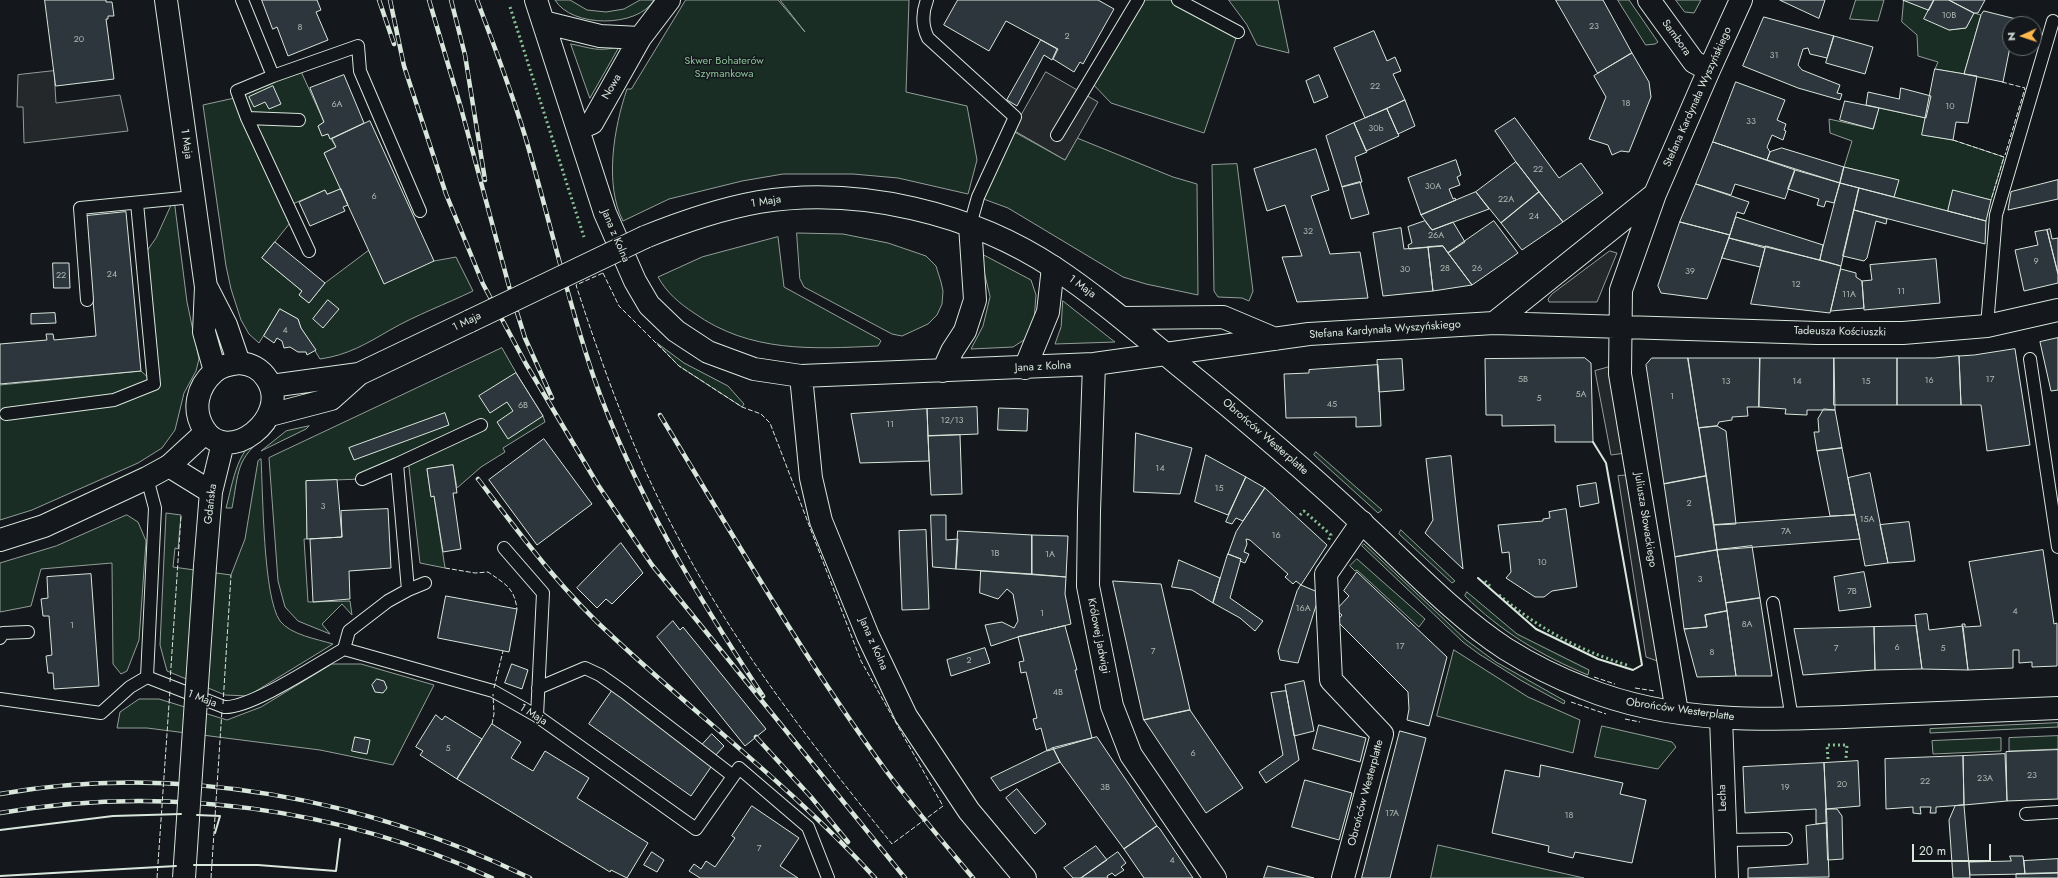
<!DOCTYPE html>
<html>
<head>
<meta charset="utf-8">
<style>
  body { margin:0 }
  #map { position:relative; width:2058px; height:878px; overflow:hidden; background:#14181c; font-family:Jost,sans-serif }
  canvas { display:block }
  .north { position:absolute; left:2002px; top:16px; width:40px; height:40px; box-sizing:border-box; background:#14181c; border:1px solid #626a69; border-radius:50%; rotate:267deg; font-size:11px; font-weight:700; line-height:16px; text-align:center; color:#d8e6dc }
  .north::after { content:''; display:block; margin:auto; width:14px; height:18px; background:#ffb74d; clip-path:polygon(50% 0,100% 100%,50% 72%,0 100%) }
  .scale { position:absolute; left:1912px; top:844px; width:79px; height:18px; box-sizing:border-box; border:2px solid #d8e6dc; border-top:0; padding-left:5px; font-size:12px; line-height:14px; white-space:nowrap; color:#d8e6dc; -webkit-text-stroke:3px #14181c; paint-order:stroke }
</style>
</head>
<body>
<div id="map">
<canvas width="2058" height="878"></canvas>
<div class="north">N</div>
<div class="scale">20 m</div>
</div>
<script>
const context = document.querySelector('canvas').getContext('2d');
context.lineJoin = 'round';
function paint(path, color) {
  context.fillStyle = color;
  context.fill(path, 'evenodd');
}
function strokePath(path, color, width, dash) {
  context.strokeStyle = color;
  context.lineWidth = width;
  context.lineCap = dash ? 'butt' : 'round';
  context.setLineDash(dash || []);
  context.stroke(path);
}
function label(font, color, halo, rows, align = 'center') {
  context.font = font + ' Jost,sans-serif';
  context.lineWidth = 3;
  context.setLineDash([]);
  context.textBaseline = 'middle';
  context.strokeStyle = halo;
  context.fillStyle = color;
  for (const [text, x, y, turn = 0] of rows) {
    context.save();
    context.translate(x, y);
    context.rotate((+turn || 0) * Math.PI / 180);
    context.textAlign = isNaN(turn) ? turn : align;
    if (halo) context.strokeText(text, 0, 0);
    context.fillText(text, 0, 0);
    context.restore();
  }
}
const green = new Path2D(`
  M555 0H570L587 10 606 12 624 9 640 0H654C638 28 571 28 555 0Z
  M686 0H778L805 32 780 0H909L906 92 967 106 977 160 968 194 898 178 853 174H783L742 181 669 199 623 221C604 184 614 127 627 89H631Z
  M1138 0H1178L1238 32 1204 133 1111 103 1090 81Z
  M1229 0H1278L1289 53 1257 45 1247 25Z
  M1618 0H1629L1658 42 1655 44 1646 45Z
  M1676 0H1701L1694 13 1685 12Z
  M1856 0H1884L1878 21 1850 19Z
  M1904 0 1929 10 1949 30 1966 28 1974 13 1981 15 1964 74 1935 69 1938 62 1918 56 1917 35 1902 22Z
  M571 44C592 48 596 52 619 47L590 98Z
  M299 67 324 122 318 126 322 135 328 134 336 147 324 153 341 189 327 194 325 190 288 206 294 218 262 258 302 291 299 295 309 303 325 283 369 250 434 261 456 257 473 291C446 304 416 315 390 330 366 344 348 355 320 359L301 328 298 319 280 309 259 343 249 334 241 320 231 289 226 266 203 105 239 97Z
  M1879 108 1926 118 1923 135 1953 140 2004 157 1991 200 1953 191 1948 211 1894 197 1898 180 1844 167 1852 141 1830 133 1829 119 1873 129Z
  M1009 129 1065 160 1077 138 1173 177 1197 184 1198 295 1146 284 1123 277 1008 208 978 197Z
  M1237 164 1253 291 1249 301 1242 298 1218 297 1214 291 1212 165Z
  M174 199 187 302 199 359 196 371 184 393 175 430 162 448 138 463 32 510 0 520V385L141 371 154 383 142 258 156 238Z
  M797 233 843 234 888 243 926 256 936 266 941 282 943 291 942 304 937 315 928 324 902 336 892 334 804 287 800 279Z
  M778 237 784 287 879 339 881 341 878 346C813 349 750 353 694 313 679 303 667 293 658 277L702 257Z
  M980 253 1031 280 1036 295 1034 321 1024 340 1013 347 971 349 983 326 990 297Z
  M1063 301 1111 339 1115 342 1055 344 1061 327Z
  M657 343 684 363 728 386 744 404 742 407 679 366Z
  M502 348 518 376 543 416 545 422 503 448 505 452 481 467 457 488 453 465 427 469 431 496H434L445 568 420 563 408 459 362 479 306 481 307 539H304L308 602 350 601 352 615 342 604 322 624 330 634 298 621 285 607 278 581 269 458Z
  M309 426 306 429 261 451 286 431Z
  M267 435C235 459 239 472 232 508H226C233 483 237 442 267 435Z
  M1316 452 1382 510 1378 513 1314 455Z
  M261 459C263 493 263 597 280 621 291 635 317 639 333 644L248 696 225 695 167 671 160 645 166 513 181 515 178 549 175 548 173 567 231 575 245 539 258 461Z
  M127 515 138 522 146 541 139 640 127 671 121 674 113 664 112 563 41 569 31 606 0 612V563L56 546Z
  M1401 530 1455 581 1452 583 1399 534Z
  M1364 544 1466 640 1496 662 1565 701 1564 704 1522 681 1479 654 1463 642 1362 546Z
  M1357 559 1425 619 1419 627 1357 570 1355 571 1350 566Z
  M1467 592 1517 634 1589 670 1588 675C1542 656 1500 631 1465 596Z
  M1454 650 1528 697 1580 720 1573 753 1437 716Z
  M332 664H361L434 685 393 765 320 750 147 728H117L120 712 139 699H159L227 720 261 707Z
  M2058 723V727L1930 733V729Z
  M1602 726 1672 742 1676 747 1658 769 1595 757Z
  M2058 736V749L2009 751V738Z
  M2001 738V751L1933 754 1932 741Z
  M1438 845 1584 878H1431Z`);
paint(green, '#1a2d24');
strokePath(green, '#939e99', 1);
const parking = new Path2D(`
  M54 71 56 103 120 95 128 131 24 143 23 107H17L18 75Z
  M1046 72 1098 102 1065 160 1013 130Z
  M1610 251 1617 253 1597 302H1549L1548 299 1552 294Z
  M1620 364 1633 452 1611 455 1595 371Z
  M1631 475 1663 663 1646 657 1618 476Z`);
paint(parking, '#24282b');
strokePath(parking, '#939e99', 1);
const building = new Path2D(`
  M45 0H106V2H112L114 16H108V19H106L114 79 56 86Z
  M262 0H317L321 10 316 12 328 40 288 56 277 27 273 29Z
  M958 0H1098L1114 9 1083 64 1080 62 1074 72 1053 59 1058 49 1006 21 989 51 944 25Z
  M1556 0H1603L1632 53 1598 73Z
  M1780 0H1825L1819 18Z
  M1903 0H1934L1929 10Z
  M1934 0H1949L1974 13 1966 28 1949 30 1924 19Z
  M1949 0H1985L1978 13H1974Z
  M1984 11 2016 19 2015 24H2010V47L2003 82 1964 74 1981 15Z
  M1764 17 1834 36 1827 58 1810 54 1808 48 1803 49 1798 65 1802 70 1840 85 1837 93 1842 94 1840 100 1798 88 1743 66Z
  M1374 31 1387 61 1395 57 1401 71 1393 74 1405 100 1365 118 1334 48Z
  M1834 36 1873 47 1865 74 1826 63Z
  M1041 40 1057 49 1052 60 1044 55 1017 106 1007 100Z
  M1632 53 1649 82 1651 97 1629 152 1621 151 1612 155 1608 145 1589 139 1606 97 1594 76Z
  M1935 69 1977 76 1968 123 1956 122 1953 140 1922 135Z
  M344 75 364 123 330 139 328 134 322 136 318 126 324 122 310 88Z
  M1319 75 1328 97 1314 103 1306 81Z
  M1736 82 1785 100 1777 120 1786 124 1784 130 1786 131 1783 140 1772 135 1767 147 1770 152 1767 160 1713 142Z
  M273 86 281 104 269 109 265 102 254 107 249 97Z
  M1901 88 1931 96 1926 118 1866 105 1868 92 1899 99Z
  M1405 100 1415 126 1398 134 1387 109Z
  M1845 101 1879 108 1873 129 1840 120Z
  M1387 109 1399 136 1366 151 1354 123Z
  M1515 118 1559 178 1581 163 1603 193 1563 222 1516 162 1495 131Z
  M370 121 434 261 384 284 324 153 336 147 332 139Z
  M1354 123 1367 152 1355 157 1362 182 1342 187 1326 136Z
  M1713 142 1795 170 1785 199 1735 184 1731 195 1696 184Z
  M1782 148 1844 167 1840 183 1767 160 1770 152Z
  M1316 149 1329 190 1311 196 1330 254 1360 252 1368 298 1297 302 1282 257 1302 256 1285 205 1267 211 1254 169Z
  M1456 160 1461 175 1457 177 1460 185 1449 189 1453 199 1455 198 1456 200 1421 215 1408 178Z
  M1516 162 1539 192 1501 223 1476 192Z
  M1844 167 1899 180 1894 197 1840 183Z
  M1795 170 1840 183 1834 203 1826 201 1824 207 1817 205 1819 199 1788 189Z
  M2058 180V199L2008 210 2011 192Z
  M1360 182 1369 214 1351 219 1342 187Z
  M1840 183 1859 188 1841 266 1820 260Z
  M1696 184 1749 202 1744 214 1737 212 1730 235 1680 222Z
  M1859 188 1986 221 1985 244 1854 210Z
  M341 189 348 205 343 207 345 211 310 226 299 202 325 190 327 194Z
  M1953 190 1991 200 1986 221 1948 211Z
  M1476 192 1489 209 1432 230 1421 215Z
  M1539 192 1563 222 1522 250 1501 223Z
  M1854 210 1887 219 1886 224 1876 221 1867 258 1864 261 1843 256Z
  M126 212 141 371 0 384V344L47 340 46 334H53L54 340 96 336 86 216Z
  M1736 217 1823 245 1820 260 1729 238Z
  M1425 221 1432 230 1453 222 1465 242 1448 253 1443 246 1409 249 1408 245 1412 243 1408 227Z
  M1494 221 1518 253 1472 285 1448 253Z
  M1680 222 1730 235 1707 299 1661 293 1658 286Z
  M1401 228 1404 249 1428 247 1433 291 1383 296 1373 233Z
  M2050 229 2052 239 2058 238V274L2047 230Z
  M2047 230 2058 274V283L2024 291 2015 250 2038 245 2035 232Z
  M1729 238 1765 248 1760 267 1722 258Z
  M275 242 325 283 309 303 299 295 302 291 262 258Z
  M1443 246 1448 253 1472 285 1433 291 1428 247Z
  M1766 246 1841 266 1830 313 1751 304Z
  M1936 259 1940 303 1864 310 1862 281 1872 280 1870 265Z
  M53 263H69L70 288H54Z
  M1841 269 1856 273V277L1862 281 1864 308 1831 311Z
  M328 300 339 309 323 328 313 319Z
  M280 309 298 319 301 328 316 350 307 355 306 352H298L290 347 284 348 282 341 277 338 274 343 264 336Z
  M55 313 56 323 31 324V314Z
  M2058 338V390L2051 391 2040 342Z
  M2015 349 2030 445 1987 451 1981 405H1961L1959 356 1974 355Z
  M1959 356 1961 405H1897V358H1934Z
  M1585 358 1591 363 1593 442H1555V425L1502 426V415H1486L1485 359Z
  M1652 358H1688L1706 476 1664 484 1646 365Z
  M1688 358H1760L1759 407H1747L1748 416 1732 417V420L1719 422 1717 426 1699 428Z
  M1760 358H1834L1835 410H1807V415L1785 414 1786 409 1759 407Z
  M1834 358H1897V405H1834Z
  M1402 359 1404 390 1379 392 1377 360Z
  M1378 365 1381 426 1356 427V417L1286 418 1284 374 1309 373V370Z
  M516 373 543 416 508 439 497 422 513 411 507 402 490 413 479 396Z
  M977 407 978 434 928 436 927 409Z
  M999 408 1028 409 1027 431 998 430Z
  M927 409 929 461 860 463 851 414Z
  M1824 409 1835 410 1842 448 1817 451 1814 432H1819L1818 419Z
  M445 413 449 425 354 460 349 448Z
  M1717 426 1726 431 1736 524 1714 525 1699 428Z
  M1136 433 1192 448 1180 494 1134 492Z
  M960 435 962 494 931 495 928 436Z
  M544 439 592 504 537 545 489 480Z
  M1842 448 1855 515 1830 516 1817 451Z
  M1206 455 1246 477 1228 515 1195 502Z
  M1451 456 1455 496 1463 569 1425 533 1433 520 1426 459Z
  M453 465 457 493H453L461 549 443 552 434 496 431 497 427 469Z
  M1870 473 1888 563 1865 566 1848 478Z
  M1706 476 1717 550 1675 557 1664 484Z
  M1246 477 1265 488 1243 521 1236 518 1232 524 1226 522Z
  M337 480 342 537 307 539 306 481Z
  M1596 483 1599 503 1580 507 1577 486Z
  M1265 488 1327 545 1301 585 1296 581 1293 584 1285 577 1288 574 1250 540 1246 539 1247 544 1244 552 1249 554 1245 563 1240 561 1241 559 1228 554 1236 532Z
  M388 509 391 568 349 571 350 599 313 602 310 539 342 537 341 511Z
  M1566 509 1577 587 1552 591 1544 597H1535L1506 578 1511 572 1509 552 1502 553 1498 525 1543 521V519L1550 518 1549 512Z
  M931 515H946V540L958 539 956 569 933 567Z
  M1855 515 1860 539 1717 550 1714 525Z
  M1909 522 1915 561 1888 563 1880 525Z
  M926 530 929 609 902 610 899 531Z
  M958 531 1032 535V574L956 569Z
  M1032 535 1068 536 1066 577 1032 574Z
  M621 543 643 573 612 604 606 599 597 608 577 588Z
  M1752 546 1760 598 1726 603 1717 550Z
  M1717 550 1727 611 1705 615 1707 627 1684 629 1675 557Z
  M2043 550 2054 624 2057 623V666L2032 667V662L2019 663V650H2013V668L1968 670 1962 624H1965V627L1981 626 1969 562Z
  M1228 554 1241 559 1230 598 1263 621 1255 631 1240 618 1213 603Z
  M1179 560 1220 578 1213 603 1192 590 1172 587Z
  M981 571 1066 577 1065 594 1071 624 1018 637 991 646 985 625 1002 622 1014 628 1018 621 1013 594 1007 589 998 599 980 593Z
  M1357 572 1447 657 1429 726 1407 720 1409 709 1408 692 1337 621 1342 615 1336 610 1349 596 1344 591Z
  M1864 572 1871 607 1839 611 1834 577Z
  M91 574 99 686 54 689 53 673H48L46 656 52 655 49 616H43L41 599 48 598 47 577Z
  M1113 581 1161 584 1190 710 1144 720Z
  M1301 585 1320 593 1298 663 1280 660 1278 651 1297 591Z
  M446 596 517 609 509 652 438 638Z
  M1760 598 1772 676H1736L1726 603Z
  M1727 611 1736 676 1697 677 1684 629 1707 627 1705 615Z
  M1927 614 1929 630 1963 626 1968 670 1922 669 1915 615Z
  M673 621 680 630 683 627 766 729 745 746 657 637Z
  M1065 626 1077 670H1075L1092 738 1047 751 1041 728 1036 730 1033 719 1037 718 1026 672 1021 673 1019 662 1024 661 1018 637Z
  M1916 626 1922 669 1875 670 1874 627Z
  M1874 627 1875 670 1803 675 1794 629Z
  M985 648 990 663 951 676 947 660Z
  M512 664 528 670 522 689 505 683Z
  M377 679 384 681 387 688 383 693 375 692 372 685Z
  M1304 681 1314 731 1294 736 1285 685Z
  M614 688 678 734 711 767 691 796 589 724Z
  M1286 691 1299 760 1266 783 1259 772 1283 755 1271 693Z
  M1190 710 1243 788 1206 813 1144 720Z
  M436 715 442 720 445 716 482 739 457 779 420 755 423 751 416 747Z
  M492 724 521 742 511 758 533 771 545 751 589 778 577 798 648 843 627 878 611 870 610 872 457 779Z
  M1319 725 1366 738 1360 762 1313 749Z
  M1400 731 1426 738 1390 878H1362Z
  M712 734 724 746 715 756 702 745Z
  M355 737 370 740 367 754 352 751Z
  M1097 737 1157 826 1124 849 1060 762 1053 748Z
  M1053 748 1060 762 1000 791 991 778Z
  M2058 750V799L2007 801 2006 752Z
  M2005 754 2007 801 1964 805 1963 756Z
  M1963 756 1964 805 1936 807V813H1930L1931 807H1920L1921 814 1913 813V807L1886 809 1885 759Z
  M1858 761 1860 806 1826 809 1824 763Z
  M1824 763 1827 823 1816 824V809L1745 813 1743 767Z
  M1541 765 1623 783 1620 794 1646 800 1632 863 1575 852 1573 858 1548 852 1549 846 1492 833 1505 770 1539 777Z
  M1305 780 1352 793 1339 840 1292 827Z
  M1017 789 1046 824 1035 834 1006 798Z
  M1964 805 1970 878H1953L1949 820 1955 806Z
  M752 806 799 838 780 866 798 878H700L689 871 694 864 701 869 706 861 715 867 735 838 732 836Z
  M1826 809H1837L1842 816 1843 859 1828 860Z
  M1827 823 1829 877 1748 878V868L1808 864 1806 826Z
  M1157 826 1160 829 1193 878H1144L1124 849Z
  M1096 846 1107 860 1081 878H1073L1064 868Z
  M652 852 664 860 657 872 644 865Z
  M1118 852 1126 863 1121 867 1124 870 1115 876 1112 873 1107 876 1108 878H1081Z
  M2010 856H2023L2025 874 1970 875 1969 862 2011 861Z
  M2058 859V873L2025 874 2024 861Z
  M1268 866 1306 876 1314 878H1264Z
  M2058 873V878H2016V874Z`);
paint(building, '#2c363c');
strokePath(building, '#d8e6dc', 1);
const service = new Path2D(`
  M242 0 273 76 358 46 360 71 420 211
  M927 0C922 13 922 26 928 38L1015 117 978 197 970 225
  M1178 0 1238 32
  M273 76 237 91 247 118 309 251
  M247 118 299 120
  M1057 135 1138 0
  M87 300 80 208 193 197
  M1987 326 1996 215 2053 21
  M2030 359 2058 547
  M6 414 114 400 154 384 137 203
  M362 479 397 464
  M504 548 543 593 537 716
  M408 590 425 583
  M1773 603 1792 719
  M0 638 3 633 28 632
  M344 649 349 631 388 601 408 590 397 464 481 425
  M147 677 224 707C250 709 319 663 344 649L493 691 537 716 696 829 739 768 808 827 828 878
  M538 688 585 668 600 675 624 692 733 776
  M0 699 101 713 130 687 147 677 155 508 147 478
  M2026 814 2058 812
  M1725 840 1786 839`);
const minor = new Path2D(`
  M166 0 206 287 204 332 215 371
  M536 0 605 213 635 281 649 305 676 331 708 352 754 369 801 376 1094 364 1309 334 1494 323 1817 333H1903L1987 326 2058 310
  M1649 0 1694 62 1709 70
  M543 22 600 36 640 38
  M578 129 592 123 640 38 669 0
  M207 288 226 325 239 363
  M1124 318 1223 317 1275 339
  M1494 323 1655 194
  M1094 364 1089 511 1088 586 1112 706 1131 755 1215 878
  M1025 368 1048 312 1053 267
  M943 371 952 351 965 331 975 300 970 225
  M801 376 811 478 821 521 868 636 906 716 969 811 1025 878
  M0 540 44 526 147 478 169 466 206 432
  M1677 712 1620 374 1621 290 1655 194 1709 70 1741 0
  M1721 718 1727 878
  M1343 878 1382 734 1331 680 1326 574 1362 522`);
const tertiary = new Path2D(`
  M645 237C682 222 720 209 759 202 859 186 972 213 1056 269 1098 297 1136 330 1175 362 1239 414 1302 467 1362 523 1407 564 1455 616 1506 649 1530 664 1558 678 1584 688 1674 725 1772 720 1867 716 1931 713 1994 711 2058 708
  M239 363C251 364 260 368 267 379 292 418 227 467 204 429 192 410 197 387 214 372 220 366 231 364 239 363Z
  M271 386 359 374
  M270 415 331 399 359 374 470 321
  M169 466 211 492
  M205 566 211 492 223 443`);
strokePath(service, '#d8e6dc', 14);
strokePath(minor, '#d8e6dc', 24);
strokePath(tertiary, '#d8e6dc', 24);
strokePath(service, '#14181c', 12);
strokePath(minor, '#14181c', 22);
strokePath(tertiary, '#14181c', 22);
const rail = new Path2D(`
  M379 0 394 44
  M390 0 404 66 446 194 483 284 526 364 598 485 652 565 905 878
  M429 0 461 108 510 290 525 338 552 398
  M451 0 465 55 485 180
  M477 0C494 45 511 90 525 136 549 217 567 299 594 378 634 492 697 596 763 696
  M660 415C733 535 804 659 887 772 914 808 944 843 973 878
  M478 479C520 534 561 590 613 637 700 718 795 790 875 878
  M756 737 811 797 848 842
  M0 794C179 762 367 799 530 878
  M0 813C165 784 340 808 492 878`);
strokePath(rail, '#d8e6dc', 4.5);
strokePath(rail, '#14181c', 3, [9]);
const tertiaryBridge = new Path2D(`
  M470 321 645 237
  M184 878 205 566`);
strokePath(tertiaryBridge, '#d8e6dc', 24, []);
strokePath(tertiaryBridge, '#14181c', 22);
strokePath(new Path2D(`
  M510 7 584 237
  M1300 515 1304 511 1331 535 1328 541
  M1485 581 1491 587
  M1499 595C1541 630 1578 650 1630 666
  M1828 759 1827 745H1847L1846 758`), '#8ac095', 3, [2, 3]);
strokePath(new Path2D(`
  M2002 82 2025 88 2005 155
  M1953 140 2004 157 1991 200
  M603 273 619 306 679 366 742 407 761 414 770 423 861 661 943 806 892 844C813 746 735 647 677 535 634 455 604 371 576 285Z
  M445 568 475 573 488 572C505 584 514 587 517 609
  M1594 677 1615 684
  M170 682 181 516
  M494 688 503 651
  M1635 688 1655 691
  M1571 702 1606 714
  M223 704 231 575
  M1625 719 1640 722
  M492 724 494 714 493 694
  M157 878 170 690
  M211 878 222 710`), '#d8e6dc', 1, [5, 2]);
strokePath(new Path2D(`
  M1478 578 1536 629 1598 659 1633 670 1642 665 1606 463 1593 442
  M197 815 220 816 215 833
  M0 830 113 816 181 814
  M194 865H258L336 871 340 839
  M0 876 176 866`), '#d8e6dc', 2);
label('9px', '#adbab4', null, [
  ["10B",1949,16],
  ["23",1594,27],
  ["8",300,28],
  ["2",1067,37],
  ["20",79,40],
  ["31",1774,56],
  ["22",1375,87],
  ["18",1626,104],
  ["6A",337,105],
  ["10",1950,107],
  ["33",1751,122],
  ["30b",1376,129],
  ["22",1538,170],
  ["30A",1433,187],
  ["6",374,197],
  ["22A",1506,200],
  ["24",1534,217],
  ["32",1308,232],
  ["26A",1436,236],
  ["9",2036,262],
  ["28",1445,269],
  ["26",1477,269],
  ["30",1405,270],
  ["39",1690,272],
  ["24",112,275],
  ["22",61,276],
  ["12",1796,285],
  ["11",1901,292],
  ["11A",1849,295],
  ["4",285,331],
  ["5B",1523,380],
  ["17",1990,380],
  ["16",1929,381],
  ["13",1726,382],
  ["14",1797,382],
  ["15",1866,382],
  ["5A",1581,395],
  ["1",1672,397],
  ["5",1539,399],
  ["45",1332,405],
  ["6B",523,406],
  ["12/13",952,421],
  ["11",890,425],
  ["14",1160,469],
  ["15",1219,489],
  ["2",1689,504],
  ["3",323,507],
  ["15A",1867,520],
  ["7A",1786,532],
  ["16",1276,536],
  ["1B",995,554],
  ["1A",1050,555],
  ["10",1542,563],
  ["3",1700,580],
  ["7B",1852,592],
  ["16A",1303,609],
  ["4",2015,612],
  ["1",1042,614],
  ["8A",1747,625],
  ["1",72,626],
  ["17",1400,647],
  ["6",1897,648],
  ["7",1836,649],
  ["5",1943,649],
  ["7",1153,652],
  ["8",1712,653],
  ["2",969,661],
  ["4B",1058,693],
  ["5",448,749],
  ["6",1193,754],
  ["23",2032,776],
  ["23A",1985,779],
  ["22",1925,782],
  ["20",1842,785],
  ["3B",1105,788],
  ["19",1785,788],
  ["17A",1392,814],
  ["18",1569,816],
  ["7",759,849],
  ["4",1172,861]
]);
label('11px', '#d8e6dc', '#14181c', [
  ["Sambora",1676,38,54],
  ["Nowa",612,87,-60],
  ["Stefana Kardynała Wyszyńskiego",1698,97,-66],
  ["1 Maja",186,144,82],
  ["1 Maja",766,202,-9],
  ["Jana z Kolna",615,236,67],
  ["1 Maja",1082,287,36],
  ["1 Maja",467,322,-26],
  ["Stefana Kardynała Wyszyńskiego",1385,330,-4],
  ["Tadeusza Kościuszki",1840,332,1],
  ["Jana z Kolna",1043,367,-3],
  ["Obrońców Westerplatte",1265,437,41],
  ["Gdańska",211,504,-83],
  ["Juliusza Słowackiego",1645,520,81],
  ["Królowej Jadwigi",1098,636,79],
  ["Jana z Kolna",873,644,66],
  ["1 Maja",202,699,21],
  ["Obrońców Westerplatte",1680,710,8],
  ["1 Maja",533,715,32],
  ["Obrońców Westerplatte",1366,793,-75],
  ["Lecha",1723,798,-92]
]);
label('11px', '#8ac095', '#14181c', [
  ["Skwer Bohaterów",724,61],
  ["Szymankowa",724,74]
]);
</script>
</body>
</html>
